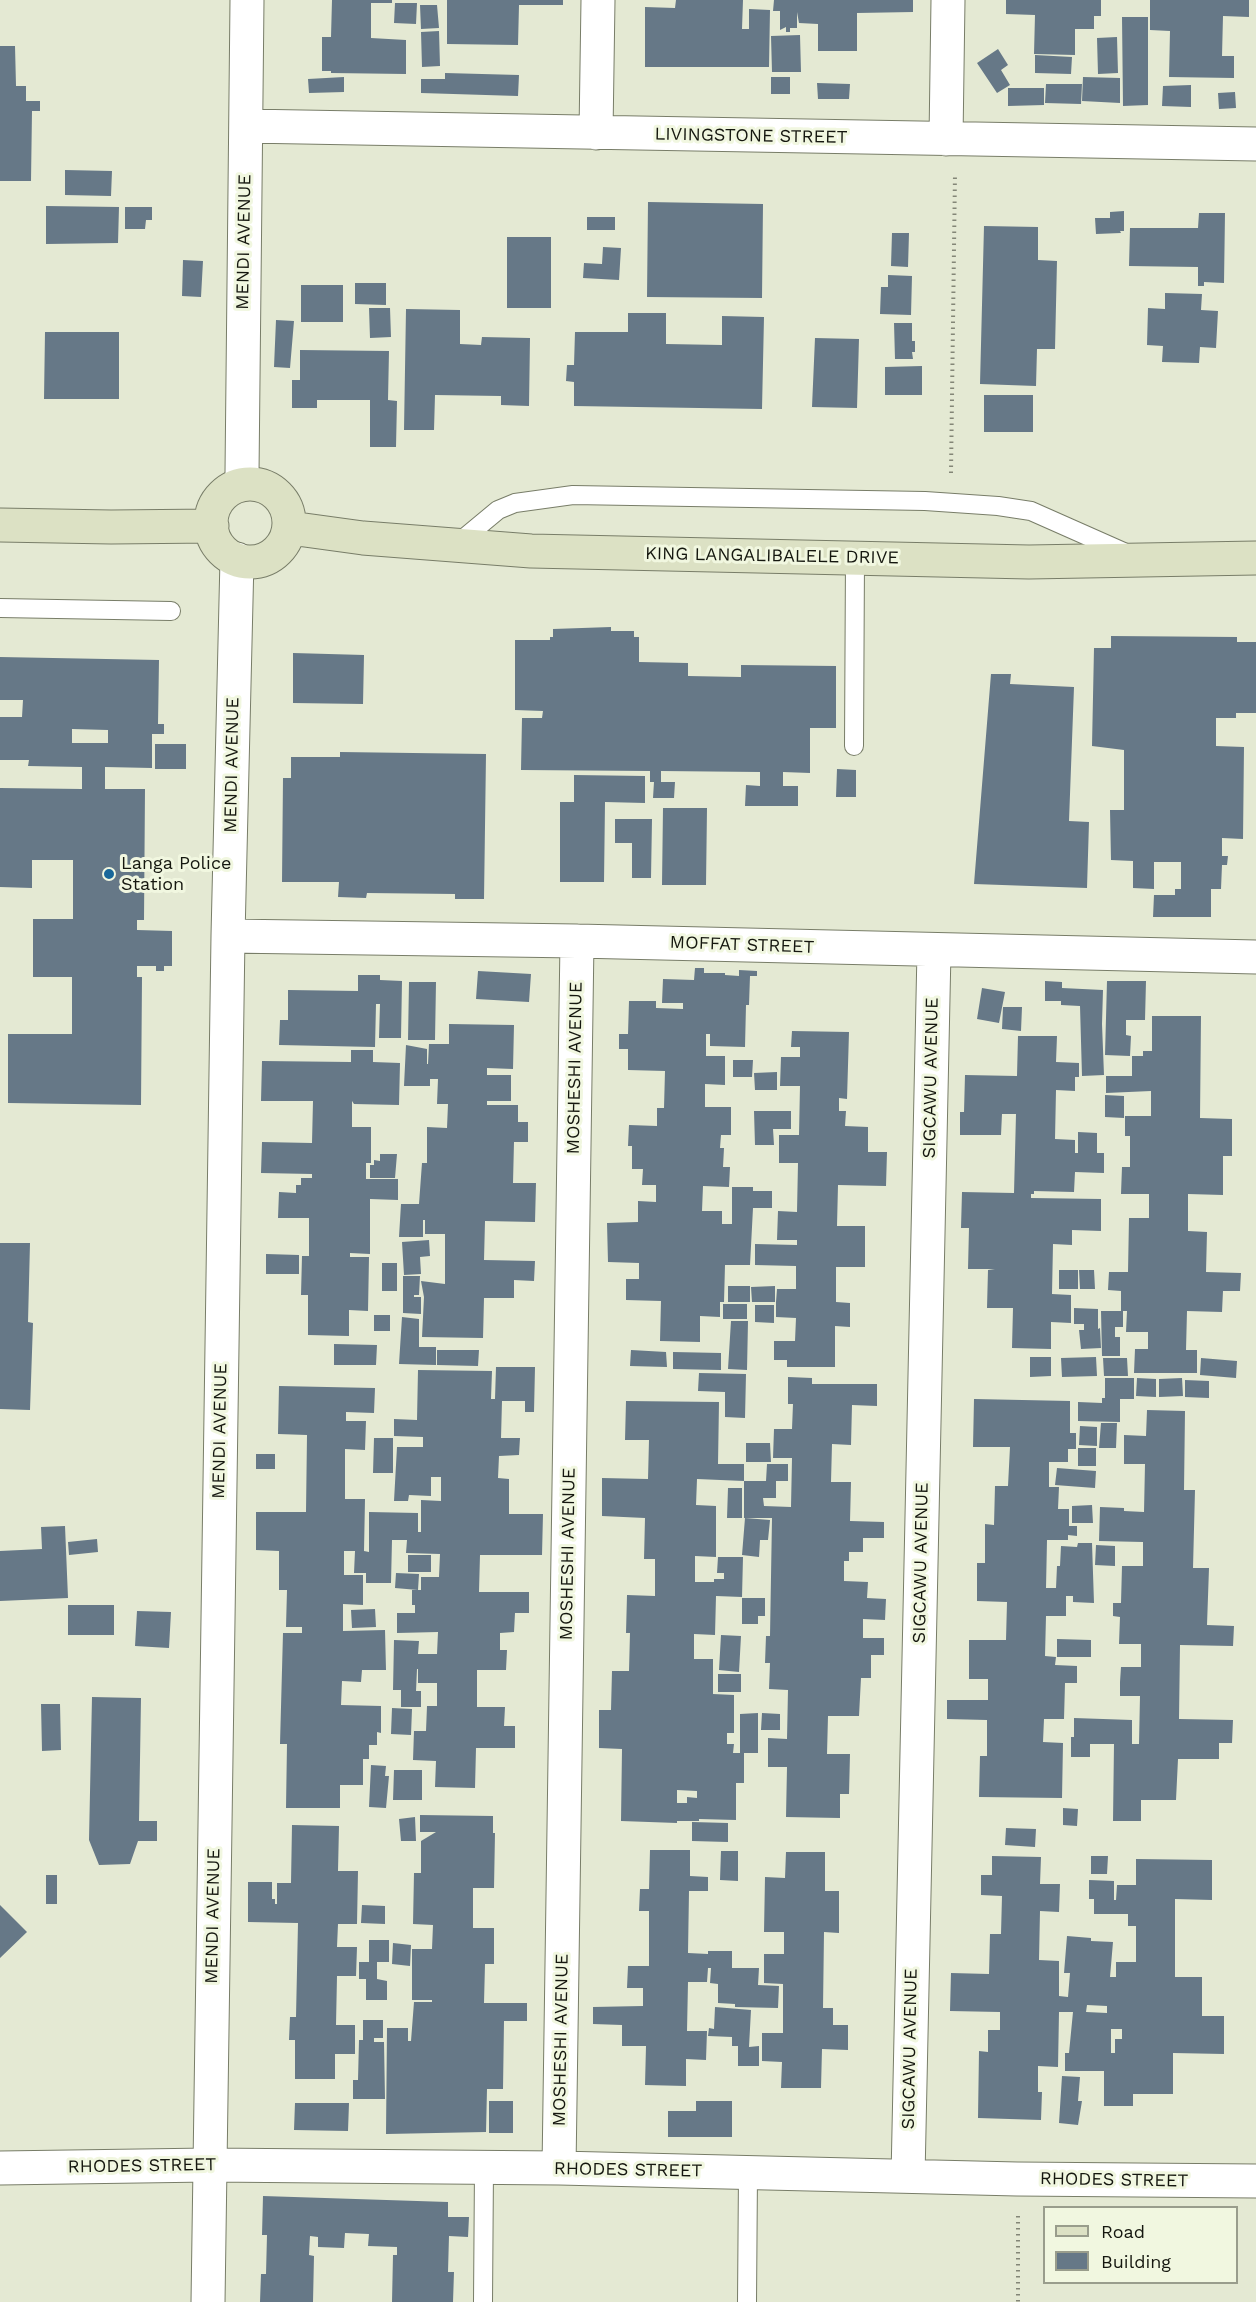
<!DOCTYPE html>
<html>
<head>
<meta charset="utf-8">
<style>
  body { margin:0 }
  #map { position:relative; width:1256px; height:2302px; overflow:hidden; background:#e4e9d3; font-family:"Work Sans",sans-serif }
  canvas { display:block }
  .legend { position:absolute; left:1043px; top:2206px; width:195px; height:78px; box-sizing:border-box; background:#f1f7e0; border:2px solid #999d8c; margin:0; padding:8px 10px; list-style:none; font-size:18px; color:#15170f }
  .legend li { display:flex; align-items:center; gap:12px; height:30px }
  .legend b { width:30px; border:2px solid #999d8c }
</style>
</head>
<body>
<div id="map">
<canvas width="1256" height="2302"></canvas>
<ul class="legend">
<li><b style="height:8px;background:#dce1c4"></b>Road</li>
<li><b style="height:16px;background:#667887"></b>Building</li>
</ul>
</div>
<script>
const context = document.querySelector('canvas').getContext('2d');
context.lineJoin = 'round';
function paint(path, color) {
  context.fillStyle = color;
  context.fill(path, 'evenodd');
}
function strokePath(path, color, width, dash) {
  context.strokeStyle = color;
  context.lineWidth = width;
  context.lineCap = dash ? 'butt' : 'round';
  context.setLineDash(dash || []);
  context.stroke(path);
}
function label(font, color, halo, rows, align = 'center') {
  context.font = font + ' "Work Sans",sans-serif';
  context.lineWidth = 6;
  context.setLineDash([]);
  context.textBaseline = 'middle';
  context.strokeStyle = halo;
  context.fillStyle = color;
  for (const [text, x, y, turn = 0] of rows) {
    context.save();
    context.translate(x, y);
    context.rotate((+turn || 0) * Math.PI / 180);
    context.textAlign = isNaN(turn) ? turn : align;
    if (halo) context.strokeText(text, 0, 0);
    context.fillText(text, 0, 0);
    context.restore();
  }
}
paint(new Path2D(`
  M332 0H392V3H371V38L406 40V74L331 73V71H322V37H331Z
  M447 0H563V5H519L518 45 447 44Z
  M676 0H743L742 29H749V9L770 10 769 67H645V7L675 8Z
  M774 0H913V12L857 13V51H818V24L799 23 797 12V28H790V32H786V27L780 30V11H773Z
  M1006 0H1101V16H1094V29H1075V55L1034 54 1035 15 1006 14Z
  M1150 0H1249V17L1223 16 1222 56H1234V78L1169 77 1170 31 1150 30Z
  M395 3H417L416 24 394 23Z
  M420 5H437L439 28 421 29Z
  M1122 17H1148V105L1123 106Z
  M439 31 440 66 422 67 421 32Z
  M800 35 801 72H772L771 36Z
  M1117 37 1118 73 1098 74 1097 38Z
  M0 46H15L16 86H26V101H40V111H32L31 181H0Z
  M998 49 1008 65 1001 70 1010 85 997 93 977 63Z
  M1035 55 1072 57 1071 74 1035 73Z
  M445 73 519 75 518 96 421 93V79H445Z
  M344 77V92L309 93 308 79Z
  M771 77H790V94H771Z
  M1083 77 1120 78V103L1082 101Z
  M817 83 850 84 849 99H818Z
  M1046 84H1082L1081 104 1045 103Z
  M1191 85V107L1162 106 1163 86Z
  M1008 88H1044V105L1008 106Z
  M1235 92 1236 108 1219 109 1218 93Z
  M65 170 112 171 111 196 65 195Z
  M648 202 763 204 762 298 647 297Z
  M46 206 119 207 118 243 46 244Z
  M125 207H152V220H146L145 229H125Z
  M1124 211V231H1120L1121 233 1096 234 1095 218H1110V212Z
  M1199 213H1225L1224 283 1204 282V286H1198V267L1129 266 1130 228H1198Z
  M587 217H615V230H587Z
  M984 226 1038 227V260L1057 261 1055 349H1037L1036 386 980 384Z
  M892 233H909L908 267 891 266Z
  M507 237H551V308H507Z
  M603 247 621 248 619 280 583 278 584 263 602 264Z
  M183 260 203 261 201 297 182 296Z
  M888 275 912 276 911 315 880 314 881 287H888Z
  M355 283H386V305L355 304Z
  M301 285H343V322H301Z
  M1165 293 1202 294 1201 310 1218 311 1216 348 1200 347 1199 363 1162 362 1163 346 1147 345 1148 308 1165 309Z
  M369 308H390L391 337 370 338Z
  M406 309 460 310V344L481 345 482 337 530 338 529 406 501 405V396L435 395 434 430H404Z
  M628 313H666V344L722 345V316L764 317 762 409 574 406V382L566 381 567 365H574L575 332H628Z
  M276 320 294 321 290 368 274 367Z
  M894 323H912V341H915V352H912L913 359H895Z
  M45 332H119V399H44Z
  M815 338 859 339 857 408 812 407Z
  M300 350 389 351 388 400 397 401 396 447H370V400H317V408H292V380H300Z
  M922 366V395H885V367Z
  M984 395H1033V432H984Z
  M611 627V631H634V637H639V662L688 663V676L741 677V665L836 666V728H810V773L783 772V786H798V806H745L746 785 760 786V772L661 771V782H675L674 798H653L654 782H650V771L521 770 522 718H542L543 711 515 710V640H550V637H553V629Z
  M1111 636 1237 637V642H1256V713H1236V718H1216V746L1244 747 1243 839 1222 838V856H1228L1227 865H1222L1221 889H1211V917H1153L1154 895H1175V889H1181V862H1154V889L1133 888V861L1111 860 1110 810H1124V750L1092 746 1094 648H1111Z
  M293 653 364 655 363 704 293 703Z
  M0 657 159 660 158 724H164V734H152V768L105 767V789H145L144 920H137V930L172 931V966H164V971H156V966H137V977H142L141 1105 8 1103V1034H72V977H33V919H73V860H32V888L0 887V788L82 789V767L28 766 29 760H0V717H22L23 700H0ZM72 729 108 730V743H72Z
  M991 674H1011L1010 684 1074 687 1069 821 1089 822 1087 888 974 884Z
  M155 744H186V769H155Z
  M340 752 486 754 484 899H455V894L367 893 366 898 338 897 339 882H282L283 778H291V757H340Z
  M837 769 856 770V797H836Z
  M574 775 645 776V803L605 802 604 882H560V802H574Z
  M663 808H707L706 885H662Z
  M615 819H652L651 878H632V843H615Z
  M695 968H704V973H725V975L739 976V970L757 971V976H750L749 1005H746L745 1047 710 1046V1034H706V1056H725V1085L705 1084V1107H731V1135H721L720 1148H724L723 1167H730L729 1187 703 1186 702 1211H722V1224H732V1187H753V1191H772V1208H753L750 1265H725L724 1302H720V1317L700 1316V1342L660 1341 661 1301 626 1300V1279H639V1263L608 1262 607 1223 638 1222V1201L656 1202V1185H642L643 1169H632V1146H628L629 1125 657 1126V1108H664L665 1071 628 1070V1049H619V1034H628L629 1001H656V1008L683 1009V1003H662L663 979 694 980Z
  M478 971 531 974 529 1002 476 999Z
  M358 975H380V980L402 981 401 1038H379L380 1004H376L375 1047 279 1045 280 1020H288V990L358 991Z
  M1045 981 1062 982V988L1103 990 1102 1024 1104 1075 1082 1076 1080 1006 1061 1005V1001H1045Z
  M1107 981H1146L1145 1020H1126V1035L1131 1036 1130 1056 1105 1055Z
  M409 982H436L435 1040H408Z
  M982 988 1005 992 999 1023 977 1019Z
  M1003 1007H1022L1021 1031 1002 1029Z
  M1152 1016H1201L1200 1118 1232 1119V1156H1223V1195L1188 1194V1231L1207 1232 1206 1272 1241 1273 1240 1291H1223L1222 1312 1187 1311 1186 1350H1197V1373H1134L1135 1349H1148V1332H1126L1127 1311H1123V1327H1115V1337H1120V1356H1102L1101 1311H1121V1291L1108 1290 1109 1272H1128L1129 1218H1149V1194H1121L1122 1167H1130V1136H1125V1116H1151V1091L1106 1093V1076H1132V1056H1143V1051H1152Z
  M449 1024 514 1025 513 1069 487 1068V1075H511V1101H487V1105H518V1122H528V1142H514L513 1183H536L535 1222 485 1221 484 1260 535 1261 534 1281 514 1280V1298H484L483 1338 422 1337 424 1297 421 1281 445 1284V1234H425V1220H423V1237H399L401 1204H419L422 1163H427V1127L447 1128 448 1104H437L438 1079H430V1086H404L406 1045 427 1049V1064H428L429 1044H449Z
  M792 1031 849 1032 847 1099 839 1098V1111H846L845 1126 868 1127V1152H887L886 1186 838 1185 837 1226H865V1267H836V1302L850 1303V1327L835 1326V1367H787V1360H774V1341H795L796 1318 776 1317V1302L777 1289H796V1266L755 1265V1244L797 1245V1240H777L778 1211 797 1212 798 1163H779V1135H799L800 1086H780L781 1057H800V1047H791Z
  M1018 1036H1057L1056 1062 1079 1063V1077H1075V1091L1056 1090 1055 1139 1075 1140V1153H1078V1132L1097 1133V1153H1104V1173L1075 1172 1074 1192 1034 1191V1194H1031V1198L1101 1199V1231L1072 1230V1245L1053 1244 1052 1294 1071 1295V1323L1051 1322V1349L1012 1348 1013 1308H987L988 1270 995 1269H968L969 1228H961L962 1192 1014 1193 1016 1114H1002L1001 1135H960V1112H964L965 1075 1017 1076Z
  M351 1050H373V1062L400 1063 399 1105 354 1104 352 1101V1127H371V1163H366V1179H398V1200L370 1199V1254L350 1253V1257H369L368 1311 349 1310V1336L308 1335V1295H301L302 1256H309V1218H278L279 1192 296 1193V1185H301V1178H312V1174L261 1173 262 1142 312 1143 313 1101H261L262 1061 351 1062Z
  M733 1060H753L752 1077H733Z
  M777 1072V1090H755L754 1073Z
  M1105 1095 1124 1096V1118L1105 1117Z
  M754 1111H791V1129H773L774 1145H755Z
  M380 1154H397L395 1178H370V1165H374V1160L380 1161Z
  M429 1240 430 1256 420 1257 421 1274 404 1275 402 1242Z
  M0 1243H30L28 1322 33 1323 30 1410 0 1409Z
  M266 1254 299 1255V1274H266Z
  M382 1263H397V1291H382Z
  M1059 1270H1078V1289H1059Z
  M1079 1270H1094L1095 1289H1080Z
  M403 1276H420L419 1295H414V1297H421V1314L403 1313Z
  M728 1286H750V1302H728Z
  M775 1286V1302H752L751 1287Z
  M723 1304H747V1319H723Z
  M755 1305H774V1323L755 1322Z
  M1074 1308 1098 1309V1329L1100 1328 1101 1348 1081 1349 1079 1330H1084V1324H1074Z
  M374 1315H390V1331H374Z
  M402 1317 419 1319V1347H436V1365L399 1364Z
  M731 1321H748L747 1370 728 1369Z
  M334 1344 377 1345 376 1365H334Z
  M437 1350H479L478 1366 437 1365Z
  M631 1350 666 1352 667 1367 630 1366Z
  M673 1352 721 1353V1370L673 1369Z
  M1030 1357H1051V1376L1030 1377Z
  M1096 1357 1097 1376 1062 1377 1061 1358Z
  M1103 1358H1127L1128 1376H1104Z
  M1201 1358 1237 1361 1236 1378 1200 1375Z
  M496 1367H535L534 1412H525V1401H502L501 1438H520L519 1455 499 1456 498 1478 509 1479V1514H543L542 1555H480L479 1592H529V1613H515L514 1632 500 1633V1650H507L506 1670H477V1707H505L504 1726H515V1748H476L475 1788 435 1787 436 1761 413 1760 414 1731H426L427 1706H437V1683H418V1669H417L416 1691H421V1707H401V1690H393L394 1640 419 1641 418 1654H437L438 1632 397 1633V1613H415V1605H412V1590H421V1577H439L440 1554 406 1553 407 1540H392L391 1583H366V1573H354L355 1551H344V1575H363V1605L343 1604V1631L385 1630 386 1670H362L361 1682 342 1681 341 1705 381 1706V1733L377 1732V1745H369V1759H363V1785H340V1808H286L287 1744H280L283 1633H302V1627H286L287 1590H279V1551L256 1550V1512H306L307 1435 278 1434 279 1386 375 1388 374 1413 346 1412V1421H366L365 1450 345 1449V1499H365L364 1551 369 1552V1512L418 1513V1532H421V1500L441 1501V1477H431V1496L409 1495 408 1501H394L397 1447H423V1437L394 1436V1419L417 1420 418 1370 492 1371 491 1399H495Z
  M699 1373 746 1374 745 1418 725 1417V1392L698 1391Z
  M788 1377 812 1378V1384H877V1406L852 1405 851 1445 832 1444 831 1482H851L850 1521 884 1522V1538H863V1552H849V1561H844V1581L868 1582 867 1598 886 1599 885 1620 863 1619V1638H884V1655H871V1678H861L859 1716H828L827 1754H850L849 1794H840V1818L786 1817 787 1767H768V1738L787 1739 788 1690 769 1689 770 1663H765L766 1636H770L772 1518H744V1481H766L767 1464H788V1481H776V1498H763L764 1506 791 1507 792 1458H773L774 1429H792L793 1404H788Z
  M1105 1378H1134V1399H1120V1422L1078 1421V1402L1102 1403V1398H1105Z
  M1137 1378 1156 1379V1397L1136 1396Z
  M1182 1378 1183 1396 1159 1397V1379Z
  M1185 1380 1209 1381V1398L1185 1397Z
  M974 1399 1070 1401V1433H1076V1449H1068V1462H1049V1487H1059L1058 1509H1069V1526H1077V1536L1068 1535V1540H1047L1046 1588H1056L1057 1566H1060L1061 1546 1077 1547 1078 1543H1092L1094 1603 1073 1602V1596H1066V1616H1046L1045 1656 1056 1657 1055 1665 1077 1666V1683H1065L1064 1719H1044L1043 1742 1063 1743 1062 1798 979 1797 980 1756H987V1720L947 1719V1700H988V1679H969V1640H1006L1007 1602 977 1601V1563H985V1524L994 1525 995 1486H1008L1010 1447H973Z
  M626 1401 719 1402 718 1464H744V1481L697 1479 696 1505 716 1506V1557L695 1556V1582H714V1579H724V1573H717L718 1557H743L742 1597 716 1596 715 1635 694 1634V1659H713V1694L734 1695V1733H727V1744H734L733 1753H740V1714L758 1713V1753H744V1783H736V1820L699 1819V1821H677V1823L621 1821 622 1749 599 1748V1710H611L612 1671H629L630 1633H626L627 1595 655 1596V1559H644L645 1518 602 1516V1478L648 1479 649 1440H625ZM677 1790 697 1791V1798L687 1797V1803H677Z
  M1147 1410 1185 1411 1184 1490H1195L1193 1568H1209L1207 1625 1234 1626 1233 1646 1180 1645 1179 1719 1233 1720 1232 1743H1219V1759H1178L1176 1800H1141V1821H1113L1114 1744H1090V1757H1071V1737H1074V1718L1132 1720V1744H1139L1140 1696H1120V1682L1121 1667H1141V1644H1119L1120 1617 1113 1616V1603H1121L1122 1566H1143V1542L1099 1541 1100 1507 1124 1508V1511L1144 1512 1145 1464H1124V1435L1146 1436Z
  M1101 1423H1117L1116 1448H1099Z
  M1080 1426 1097 1427V1446L1079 1445Z
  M374 1438H393V1473H373Z
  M746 1443H770L771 1462H746Z
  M1078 1448H1096V1466H1078Z
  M256 1454H275V1469H256Z
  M1057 1468 1096 1471 1095 1488 1055 1485Z
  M728 1488H742V1518H727Z
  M1092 1505 1093 1523H1072V1506Z
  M745 1518 770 1520 768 1540H760L759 1557 742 1555Z
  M65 1526 68 1598 0 1601V1551L42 1549 41 1527Z
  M97 1539 98 1552 69 1555 68 1542Z
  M1096 1545 1115 1546V1566L1095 1565Z
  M408 1555H431V1572H408Z
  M396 1573 419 1574 418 1590 395 1588Z
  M742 1598H765V1616H758V1624H742Z
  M68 1605H114V1635H68Z
  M375 1609 376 1627 352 1628 351 1610Z
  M137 1611 171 1612 169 1648 135 1646Z
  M721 1635 741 1636 739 1672 719 1670Z
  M1057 1639 1091 1640V1657H1057Z
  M718 1674H741V1692H718Z
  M92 1697 141 1698 139 1821H157V1841H138L130 1864 99 1865 89 1840Z
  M41 1704H60L61 1750 42 1751Z
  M392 1708 412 1709 411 1735 391 1734Z
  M762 1713 780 1714V1730H761Z
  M371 1765 386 1766 385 1776H389L386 1808 369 1807Z
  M394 1770H422V1800H393Z
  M1063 1808 1078 1809 1077 1826 1063 1825Z
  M420 1815 493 1816V1833H495L494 1888H473V1928H494V1964H485L484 2003H527V2021H504L503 2089H487L486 2132 386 2134 387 2028H408V2041H411L414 2002H432V2000H412V1949H432L433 1925 413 1924 414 1873H421V1841L436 1832H420Z
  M415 1817 416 1841H401L399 1819Z
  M692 1822 728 1823V1842L692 1841Z
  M292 1825 339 1826 338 1871H358L357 1924H338L337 1947H357L356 1976H337L336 2025H355V2054H335V2079H295V2040H289L290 2017H296L298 1923 248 1922V1882H272V1899H275V1904H277V1883H291Z
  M1006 1828 1036 1829 1035 1847 1005 1845Z
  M650 1850H690V1876L708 1877V1891H689L688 1953 708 1954V1951H732V1968H759L758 1985 779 1986 778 2008 735 2007V2004L718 2003V1984L710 1983 711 1968H708L707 1982H688L687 2031H707L706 2060 686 2059V2086L645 2085 646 2046H622V2025L593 2024V2007L643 2006V1988H627L628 1966H649V1911H639L640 1889H649Z
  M721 1851H738V1881L720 1880Z
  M786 1852H825V1891H839V1933L824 1932 823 2008H833V2025H848V2050L822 2049 821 2088H781L782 2062 762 2061V2033H783V1984L764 1983V1954H784V1932H764L765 1877 785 1878Z
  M992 1856 1041 1857 1040 1884H1060L1059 1912 1040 1911 1039 1960 1059 1961V1996L1068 1997 1070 1973H1064L1067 1936 1091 1938V1941L1113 1942 1110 1977H1116V1962H1136V1926H1128V1914H1094V1899H1089V1880L1114 1881V1900H1116L1117 1885H1136V1859L1212 1860V1900L1175 1899V1977H1202V2016H1224V2054L1173 2053V2094H1133V2106H1104V2071H1065V2053H1069L1073 2012H1059L1058 2067 1038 2066V2092H1042L1041 2120 978 2118 979 2051 988 2052V2030H1000V2012L950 2011 951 1973 989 1974 990 1934H1001L1002 1896 981 1895V1875H992ZM1087 2005 1107 2006V2013L1086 2012ZM1111 2029H1122V2039H1115V2053H1111Z
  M1091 1856H1108L1107 1874H1091Z
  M46 1875H57V1904H46Z
  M0 1905 27 1932 0 1958Z
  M362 1905 385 1906V1924L361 1923Z
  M369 1940H389V1962H377V1979L387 1981V2000H366V1979H359V1962H369Z
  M393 1943 411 1945 410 1966 392 1964Z
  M715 2007 751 2010 749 2047 759 2046V2066H738V2046H732V2037L708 2036 709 2028 714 2029Z
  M363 2020H383V2038H374V2042H384L385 2099H353V2080H358L359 2040H363Z
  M1062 2076 1080 2077 1078 2101H1082L1078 2125 1059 2123Z
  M489 2101H513V2133H489Z
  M696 2101H732V2137H668V2111H696Z
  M295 2103H349L348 2131 294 2130Z
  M263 2196 448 2202V2217H469L468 2237 449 2236 448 2272H454L453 2302H392L393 2255H397V2247L368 2246 369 2234 345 2233 344 2248 318 2247V2237L310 2236 309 2255 314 2256 313 2302H260L261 2274H266L267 2235H262Z`), '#667887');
const lane = new Path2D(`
  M457 544 498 510 515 503 573 495 925 501 998 506 1031 511 1128 554
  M0 608 171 611
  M854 746 855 558
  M483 2302 484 2168
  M747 2302 748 2173`);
const street = new Path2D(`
  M246 126 1256 144
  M596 133 598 0
  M946 139 948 0
  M243 484 242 473 247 0
  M228 936 577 941 1256 957
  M0 2168 209 2165 559 2168 1017 2179 1256 2181
  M559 2168 577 941
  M908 2176 934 951
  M208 2302 228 936 237 559`);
const secondary = new Path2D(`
  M211 523a39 39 0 1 1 78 0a39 39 0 1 1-78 0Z
  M0 525 111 527 212 526
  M290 528 363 538 531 551 1029 562 1256 558`);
strokePath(lane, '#787d68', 20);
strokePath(street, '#787d68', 35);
strokePath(secondary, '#787d68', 35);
strokePath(new Path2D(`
  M951 473 955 174
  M1018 2216V2302`), '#838677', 4, [1.5, 4.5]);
strokePath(lane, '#fff', 18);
strokePath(street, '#fff', 33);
strokePath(secondary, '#dce1c4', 33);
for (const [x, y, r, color] of [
  [109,874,6,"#19689a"]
]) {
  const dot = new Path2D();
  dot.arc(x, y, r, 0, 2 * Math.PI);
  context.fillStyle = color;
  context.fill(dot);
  strokePath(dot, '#f1f7e0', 2);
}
label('18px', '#15170f', '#f1f7e0', [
  ["LIVINGSTONE STREET",751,136,1],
  ["MENDI AVENUE",244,242,-89],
  ["KING LANGALIBALELE DRIVE",772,556,1],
  ["MENDI AVENUE",232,765,-89],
  ["MOFFAT STREET",742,945,2],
  ["MOSHESHI AVENUE",575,1068,-89],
  ["SIGCAWU AVENUE",931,1078,-89],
  ["MENDI AVENUE",220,1431,-89],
  ["MOSHESHI AVENUE",568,1554,-89],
  ["SIGCAWU AVENUE",921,1563,-89],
  ["MENDI AVENUE",213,1916,-89],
  ["MOSHESHI AVENUE",561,2040,-89],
  ["SIGCAWU AVENUE",910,2049,-89],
  ["RHODES STREET",142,2166,-1],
  ["RHODES STREET",628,2170,1],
  ["RHODES STREET",1114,2180,1]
]);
label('18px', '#15170f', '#f1f7e0', [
  ["Langa Police",121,864],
  ["Station",121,885]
], 'left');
</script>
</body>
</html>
